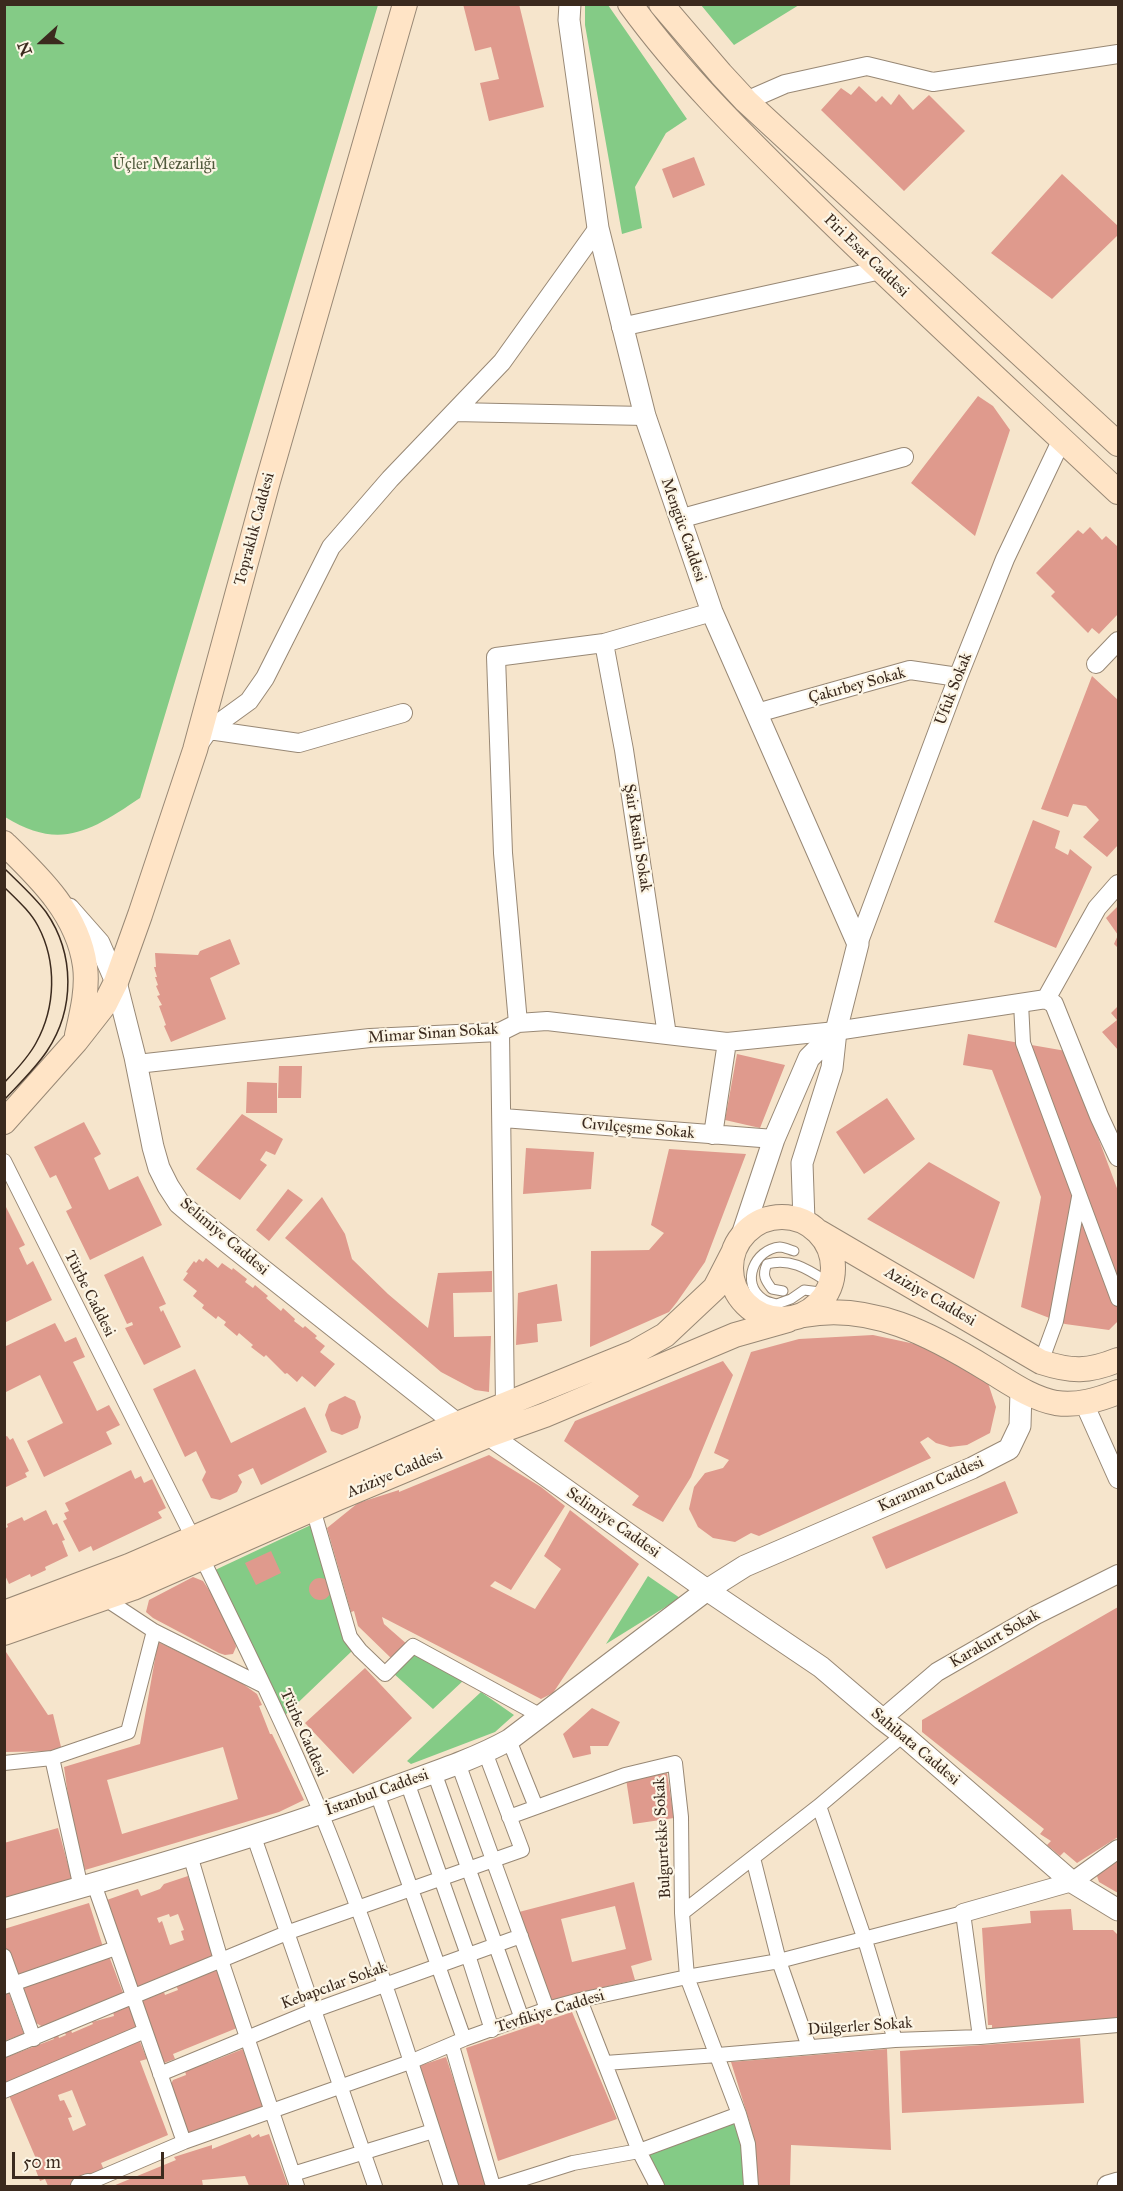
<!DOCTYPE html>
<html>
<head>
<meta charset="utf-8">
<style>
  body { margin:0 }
  #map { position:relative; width:1123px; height:2191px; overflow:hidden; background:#f6e5cc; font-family:"IM FELL Great Primer",serif }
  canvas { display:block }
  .frame { position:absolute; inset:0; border:6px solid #3b2a1e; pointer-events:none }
  .north { position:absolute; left:12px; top:12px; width:60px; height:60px; -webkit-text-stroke:4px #fcf5e5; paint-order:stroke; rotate:249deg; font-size:16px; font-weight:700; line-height:24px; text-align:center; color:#3b2a1e }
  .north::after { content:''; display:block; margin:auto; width:21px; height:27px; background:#3b2a1e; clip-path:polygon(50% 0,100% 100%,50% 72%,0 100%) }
  .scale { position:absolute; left:12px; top:2152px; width:152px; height:27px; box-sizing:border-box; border:3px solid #3b2a1e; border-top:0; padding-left:8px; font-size:18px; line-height:21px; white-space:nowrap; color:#3b2a1e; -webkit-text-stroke:4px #fcf5e5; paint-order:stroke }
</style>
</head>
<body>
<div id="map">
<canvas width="1123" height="2191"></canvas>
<div class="frame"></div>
<div class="north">N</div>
<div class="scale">50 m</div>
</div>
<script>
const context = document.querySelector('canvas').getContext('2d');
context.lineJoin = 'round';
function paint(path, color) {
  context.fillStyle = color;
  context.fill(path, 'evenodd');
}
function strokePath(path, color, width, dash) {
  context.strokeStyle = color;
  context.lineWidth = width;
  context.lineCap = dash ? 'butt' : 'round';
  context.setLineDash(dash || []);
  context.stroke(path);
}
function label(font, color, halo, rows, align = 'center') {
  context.font = font + ' "IM FELL Great Primer",serif';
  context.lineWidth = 4.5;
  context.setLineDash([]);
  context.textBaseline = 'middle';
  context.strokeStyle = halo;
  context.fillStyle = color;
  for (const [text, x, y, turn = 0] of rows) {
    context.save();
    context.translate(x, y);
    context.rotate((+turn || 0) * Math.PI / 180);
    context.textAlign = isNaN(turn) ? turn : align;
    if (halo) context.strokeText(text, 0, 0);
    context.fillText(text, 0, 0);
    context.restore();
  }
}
paint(new Path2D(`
  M4 5H378L140 798C91 831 60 851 5 817Z
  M585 5H608L687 119 666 133 635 187 642 228 622 234 585 25Z
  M701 5H799L734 45Z
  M313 1524 353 1650 283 1717 213 1571Z
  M648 1576 680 1598 606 1644Z
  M414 1650 465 1679 433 1709 393 1673Z
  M481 1692 514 1715 495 1732 411 1764 407 1761Z
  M735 2121 742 2146 745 2186H663L647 2153Z`), '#84cb86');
paint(new Path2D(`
  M463 4H519L544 107 489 121 480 83 499 79 491 47 475 51Z
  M859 86 876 102 882 96 891 105 899 94 913 110 929 95 965 131 904 191 821 110 841 88 851 95Z
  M694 157 705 185 673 198 662 169Z
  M1062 174 1118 226V235L1052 299 991 253Z
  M978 396 993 406 1010 430 975 536 911 483Z
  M1090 527 1102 540 1106 536 1117 546 1118 544V614L1099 634 1092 628 1088 633 1051 596 1055 592 1036 573 1078 530 1083 534Z
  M1092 676 1118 700V845L1107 857 1083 837 1099 820 1086 806 1073 804 1068 817 1041 809Z
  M1033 820 1060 831 1055 848 1068 855 1070 849 1092 867 1056 948 994 922Z
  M1118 906V948L1114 944 1118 935 1106 918Z
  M230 939 240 964 210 978 226 1019 171 1042 164 1026 166 1025 159 1006 162 1005 157 996 160 995 156 986 158 985 155 977H157L154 967H156L155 953 198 955 200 951Z
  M1118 1006V1050L1102 1032 1117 1020 1111 1013Z
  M968 1034 1066 1051 1118 1191V1321L1109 1330 1065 1324 1021 1307 1041 1197 992 1070 963 1065Z
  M737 1054 785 1065 760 1128 725 1120Z
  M279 1066H302L301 1098H278Z
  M247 1082 277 1083V1113H246Z
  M887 1098 915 1139 864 1174 836 1132Z
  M242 1114 283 1139 275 1155 266 1151 260 1160 267 1165 240 1200 196 1169Z
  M84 1122 101 1154 94 1158 109 1190 138 1176 162 1225 90 1260 66 1211 72 1208 56 1175 50 1178 34 1147Z
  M526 1148 594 1152 591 1189 523 1194Z
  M669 1149 746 1154 705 1262 677 1302 669 1312 590 1347 591 1251 649 1250 664 1233 651 1225Z
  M929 1162 1000 1202 974 1279 867 1219Z
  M288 1189 303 1200 269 1241 256 1230Z
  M322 1197 345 1234 352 1259 388 1294 428 1328 438 1273 492 1271V1292L453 1293 454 1337 491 1336 489 1392 475 1390 441 1372 285 1238Z
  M4 1203 25 1245 19 1248 27 1265 33 1261 52 1300 4 1323V1276L6 1275 4 1271Z
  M143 1256 166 1304 159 1307 161 1312 163 1310 181 1347 144 1365 125 1328 133 1325 132 1322 127 1324 104 1275Z
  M206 1258 218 1268 222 1263 232 1270 233 1268 247 1279 245 1282 253 1288 255 1285 268 1296 266 1298 281 1311 283 1308 295 1319 294 1321 303 1328 305 1326 317 1336 315 1338 325 1346 320 1352 335 1364 315 1387 302 1376 297 1382 287 1373 285 1374 266 1355 264 1357 251 1347 253 1345 239 1333 237 1336 224 1325 226 1322 218 1316 216 1319 202 1308 204 1305 193 1296 197 1291 183 1280 188 1273 186 1272 194 1261 196 1263 199 1259 203 1262Z
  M557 1284 562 1321 537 1324 538 1342 516 1345 518 1293Z
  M55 1323 65 1342 76 1337 85 1357 73 1362 97 1411 109 1405 120 1425 106 1432 112 1444 44 1477 27 1441 63 1423 40 1375 4 1393V1347Z
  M873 1335 915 1344 947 1358 988 1383 996 1407 990 1433 967 1445 950 1447 936 1443 928 1437 920 1442 931 1458 759 1536 751 1533 735 1542 713 1538 698 1527 689 1509 694 1487 705 1473 723 1468 729 1460 714 1453 751 1352 799 1339Z
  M723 1361 733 1375 691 1477 663 1522 632 1505 639 1496 564 1441 575 1421Z
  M195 1369 231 1443 305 1407 327 1452 261 1485 253 1468 238 1475 242 1482 237 1492 220 1500 211 1498 202 1480 206 1472 196 1451 185 1457 153 1389Z
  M345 1396 355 1401 361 1417 358 1428 342 1435 331 1431 325 1415 329 1404Z
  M7 1436 10 1440 13 1438 29 1471 25 1473 27 1477 4 1488V1437Z
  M489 1455 541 1487 565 1506 511 1590 495 1581 490 1586 535 1609 561 1569 544 1556 570 1510 639 1564 553 1693 541 1699 382 1617 384 1624 408 1645 393 1660 358 1626 354 1611 351 1612 327 1528 358 1503 399 1490V1492Z
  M131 1470 135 1479 141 1476 144 1483 152 1479 166 1508 158 1512 162 1518 93 1551 91 1546 79 1552 63 1521 67 1519 64 1513 69 1511 65 1503Z
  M1005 1481 1018 1513 886 1569 872 1537Z
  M46 1510 53 1525 57 1523 65 1540 62 1541 68 1556 45 1567 46 1570 31 1577 30 1574 9 1584 4 1573V1529L8 1527 7 1524 22 1517 24 1521Z
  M271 1551 281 1573 256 1585 245 1563Z
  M193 1577 203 1581 213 1596 235 1641 236 1647 233 1654 225 1655 219 1653 153 1618 146 1612 149 1600Z
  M309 1589a11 11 0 1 1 22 0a11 11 0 1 1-22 0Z
  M1118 1607V1837L1077 1863 1064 1852 1060 1856 1047 1845 1051 1841 1040 1834 1044 1829 922 1732V1720Z
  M158 1642 236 1679 257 1694 262 1705 259 1706 270 1734H272L304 1800 279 1812 85 1870 71 1817 64 1767 140 1744ZM223 1747 238 1799 122 1834 107 1780Z
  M4 1649 48 1715 53 1714 62 1751 4 1752Z
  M365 1668 412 1718 353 1774 305 1723Z
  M592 1708 620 1722 608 1746H590L591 1754 573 1758 563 1734Z
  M667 1773 674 1818 633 1824 626 1779Z
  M58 1828 73 1883 4 1902V1843Z
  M1118 1857V1893L1099 1882 1096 1873Z
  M188 1876 214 1957 135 1989 104 1901 138 1889 141 1896 160 1889 164 1884ZM169 1914 170 1917 178 1914 184 1930 181 1931 184 1940 170 1945 162 1921 159 1923 157 1918Z
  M634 1882 652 1960 631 1966 635 1980 570 1995 550 2002 519 1912ZM615 1906 626 1949 572 1962 561 1919Z
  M89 1903 103 1947 16 1979 4 1945V1929Z
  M1071 1909 1073 1930H1113L1118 1935V2022L992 2029V2025H988L982 1928 1031 1923 1030 1911Z
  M109 1956 125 1998 43 2027 36 2023 21 1985Z
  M217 1969 237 2028 173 2054 175 2059 164 2063 160 2062 139 2002 164 1992 165 1995 178 1990 176 1985Z
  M7 1988 24 2034 4 2041V1989Z
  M130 2006 140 2031 4 2088V2058L54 2039 53 2037 58 2035 59 2038 66 2035 65 2033 71 2030 72 2033 93 2024 92 2022 114 2016 113 2012Z
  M572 2012 617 2119 498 2161 466 2048Z
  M138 2037 147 2059 140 2061 168 2135 101 2163 104 2170 74 2186H48L45 2179 40 2181 33 2163 37 2161 8 2093ZM72 2090 86 2125 73 2131 68 2118 72 2117 64 2100 60 2101 58 2095Z
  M1080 2038 1084 2103 902 2113 900 2051Z
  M243 2049 264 2108 242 2116 241 2114 235 2116V2118L214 2123 188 2134 170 2086 173 2080 186 2075 185 2071 207 2060 208 2063Z
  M887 2049 891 2150 791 2145 790 2186H758L751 2127 731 2062Z
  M446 2057 489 2186H455L416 2067Z
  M250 2134 252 2138 259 2134 260 2137 269 2134 288 2186H249L245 2176 202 2180 203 2186H113L176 2160 174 2157 212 2145V2149Z`), '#df9a8d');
const service = new Path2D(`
  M794 1251C790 1250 784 1247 780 1247 754 1249 740 1284 763 1299 767 1302 773 1303 777 1304L791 1299 804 1290 828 1293
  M783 1291 772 1289C765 1280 762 1275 767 1264 792 1257 810 1271 831 1284`);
const pedestrian = new Path2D(`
  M1021 1003 1023 1043 1118 1299
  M4 1161 193 1538
  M1041 1362 1056 1321 1079 1197
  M313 1509 350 1637 360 1650 385 1674 413 1646 541 1716
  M202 1558C243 1642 285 1726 321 1813 371 1935 411 2061 451 2186
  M104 1598 154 1631 264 1686
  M509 1740 536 1807
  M4 1763 52 1758
  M458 1763 547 2009
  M434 1772 522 2019
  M407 1782 468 1955 492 2030
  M377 1793 464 2039
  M819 1806 865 1940 895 2040
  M509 1817 625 1775 675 1763 681 1817 682 1913 687 1977 739 2114 748 2144 751 2186
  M254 1837 375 2186
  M190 1855 221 1960 297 2186
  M753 1858 779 1961 809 2047
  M94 1884 184 2142
  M81 1888 52 1758 128 1732 154 1631
  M682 1913 819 1806 903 1735
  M4 1956 34 2039
  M4 1987 116 1948
  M580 2000 639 2151 657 2186
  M452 2046 493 2186
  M4 2050 289 1932 522 1850 485 1752
  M605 2063 718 2055 895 2040 980 2037 1118 2025
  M160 2074 315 2010 521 1936
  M4 2091 145 2031
  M293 2174 433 2131
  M89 2186 88 2183 184 2142 410 2062 464 2039 547 2009 580 2000 687 1977 779 1961 963 1913 980 2037
  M500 2186 573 2163 639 2151 739 2114`);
const minor = new Path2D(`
  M746 101 785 84 867 66 933 82 1118 54
  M621 327 881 270
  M454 412 645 416
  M679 519 904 457
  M604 643 624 750 667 1035
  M1096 664 1118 641
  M757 713 910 670 958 677
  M209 730 299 743 403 713
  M199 744 209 730 249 701 265 678 331 547 390 479 502 362 598 228
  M858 944 958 677 1005 559 1062 439
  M1046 999 1097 908 1118 884
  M518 1023 503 853 496 657 604 643 712 612
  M500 1032 505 1405
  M137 1064 370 1038 500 1032 518 1023 547 1021 727 1042 836 1031 1046 999 1054 1004 1099 1116 1118 1157
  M503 1118 774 1139
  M713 1135 727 1042
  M1084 1403 1118 1479
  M882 1719 937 1672 1036 1615 1118 1574
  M963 1913 1072 1882 1118 1849
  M80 2186 88 2183`);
const tertiary = new Path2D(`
  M570 4 569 20 598 228 645 416 712 612 858 944 836 1031 832 1068 802 1163 804 1221
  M69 909 99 943 116 982 135 1057 153 1147 159 1168 168 1186 179 1203 193 1215 457 1424
  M741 1238 774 1139 809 1058 836 1031
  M489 1435 707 1590 821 1667 882 1719 903 1735 1072 1882 1118 1910
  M4 1909C132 1873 259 1837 383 1791 425 1775 469 1762 509 1740L707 1590 745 1566 972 1468 1009 1449 1020 1426 1021 1390
  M1108 2186 1118 2183`);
const secondary = new Path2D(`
  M630 4C683 77 747 139 811 202 911 301 1016 396 1118 492
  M661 4 721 74 746 101 1118 444
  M4 843C40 878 78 914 85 966 88 989 82 1013 77 1035
  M4 1122 76 1041 105 1004 116 982 140 915 195 750 268 481 405 4
  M731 1268a51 51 0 1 1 102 0a51 51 0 1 1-102 0Z
  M819 1232 1041 1362C1072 1372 1088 1372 1118 1360
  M804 1315C870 1302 932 1335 987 1369 1009 1382 1030 1398 1056 1403 1078 1406 1098 1400 1118 1392
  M4 1613 129 1566 457 1424 635 1352 665 1335 715 1288 733 1253
  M4 1633 133 1588 338 1498 489 1435 545 1415 735 1335 788 1320`);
strokePath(service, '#988875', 11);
strokePath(pedestrian, '#988875', 16);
strokePath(minor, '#988875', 20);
strokePath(tertiary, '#988875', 23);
strokePath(secondary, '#988875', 26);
strokePath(service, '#fff', 9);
strokePath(pedestrian, '#fff', 14);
strokePath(minor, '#fff', 18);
strokePath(tertiary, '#fff', 21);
strokePath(secondary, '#ffe4c6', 24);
strokePath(new Path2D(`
  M4 868C18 882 34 896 46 912 75 954 75 1009 47 1051 35 1069 19 1084 4 1100
  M4 887C16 899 30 911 38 926 57 962 56 1007 36 1043 28 1058 16 1070 4 1083`), '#3b2a1e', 1.5);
label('16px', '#515a3d', '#fcf5e5', [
  ["Üçler Mezarlığı",164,165]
]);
label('16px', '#3b2a1e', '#fcf5e5', [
  ["Piri Esat Caddesi",866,256,44],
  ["Topraklık Caddesi",255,529,-75],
  ["Mengüc Caddesi",683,530,71],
  ["Çakırbey Sokak",857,686,-15],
  ["Ufuk Sokak",954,689,-69],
  ["Şair Rasih Sokak",637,838,81],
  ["Mimar Sinan Sokak",433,1034,-4],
  ["Cıvılçeşme Sokak",638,1129,5],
  ["Selimiye Caddesi",224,1237,40],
  ["Türbe Caddesi",89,1294,63],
  ["Aziziye Caddesi",930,1297,30],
  ["Aziziye Caddesi",395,1474,-23],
  ["Karaman Caddesi",931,1485,-24],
  ["Selimiye Caddesi",613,1523,35],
  ["Karakurt Sokak",995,1639,-30],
  ["Türbe Caddesi",303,1733,66],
  ["Sahibata Caddesi",915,1747,40],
  ["İstanbul Caddesi",377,1793,-20],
  ["Bulgurtekke Sokak",663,1838,-93],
  ["Kebapcılar Sokak",334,1986,-20],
  ["Tevfikiye Caddesi",550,2012,-17],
  ["Dülgerler Sokak",860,2027,-4]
]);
</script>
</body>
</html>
